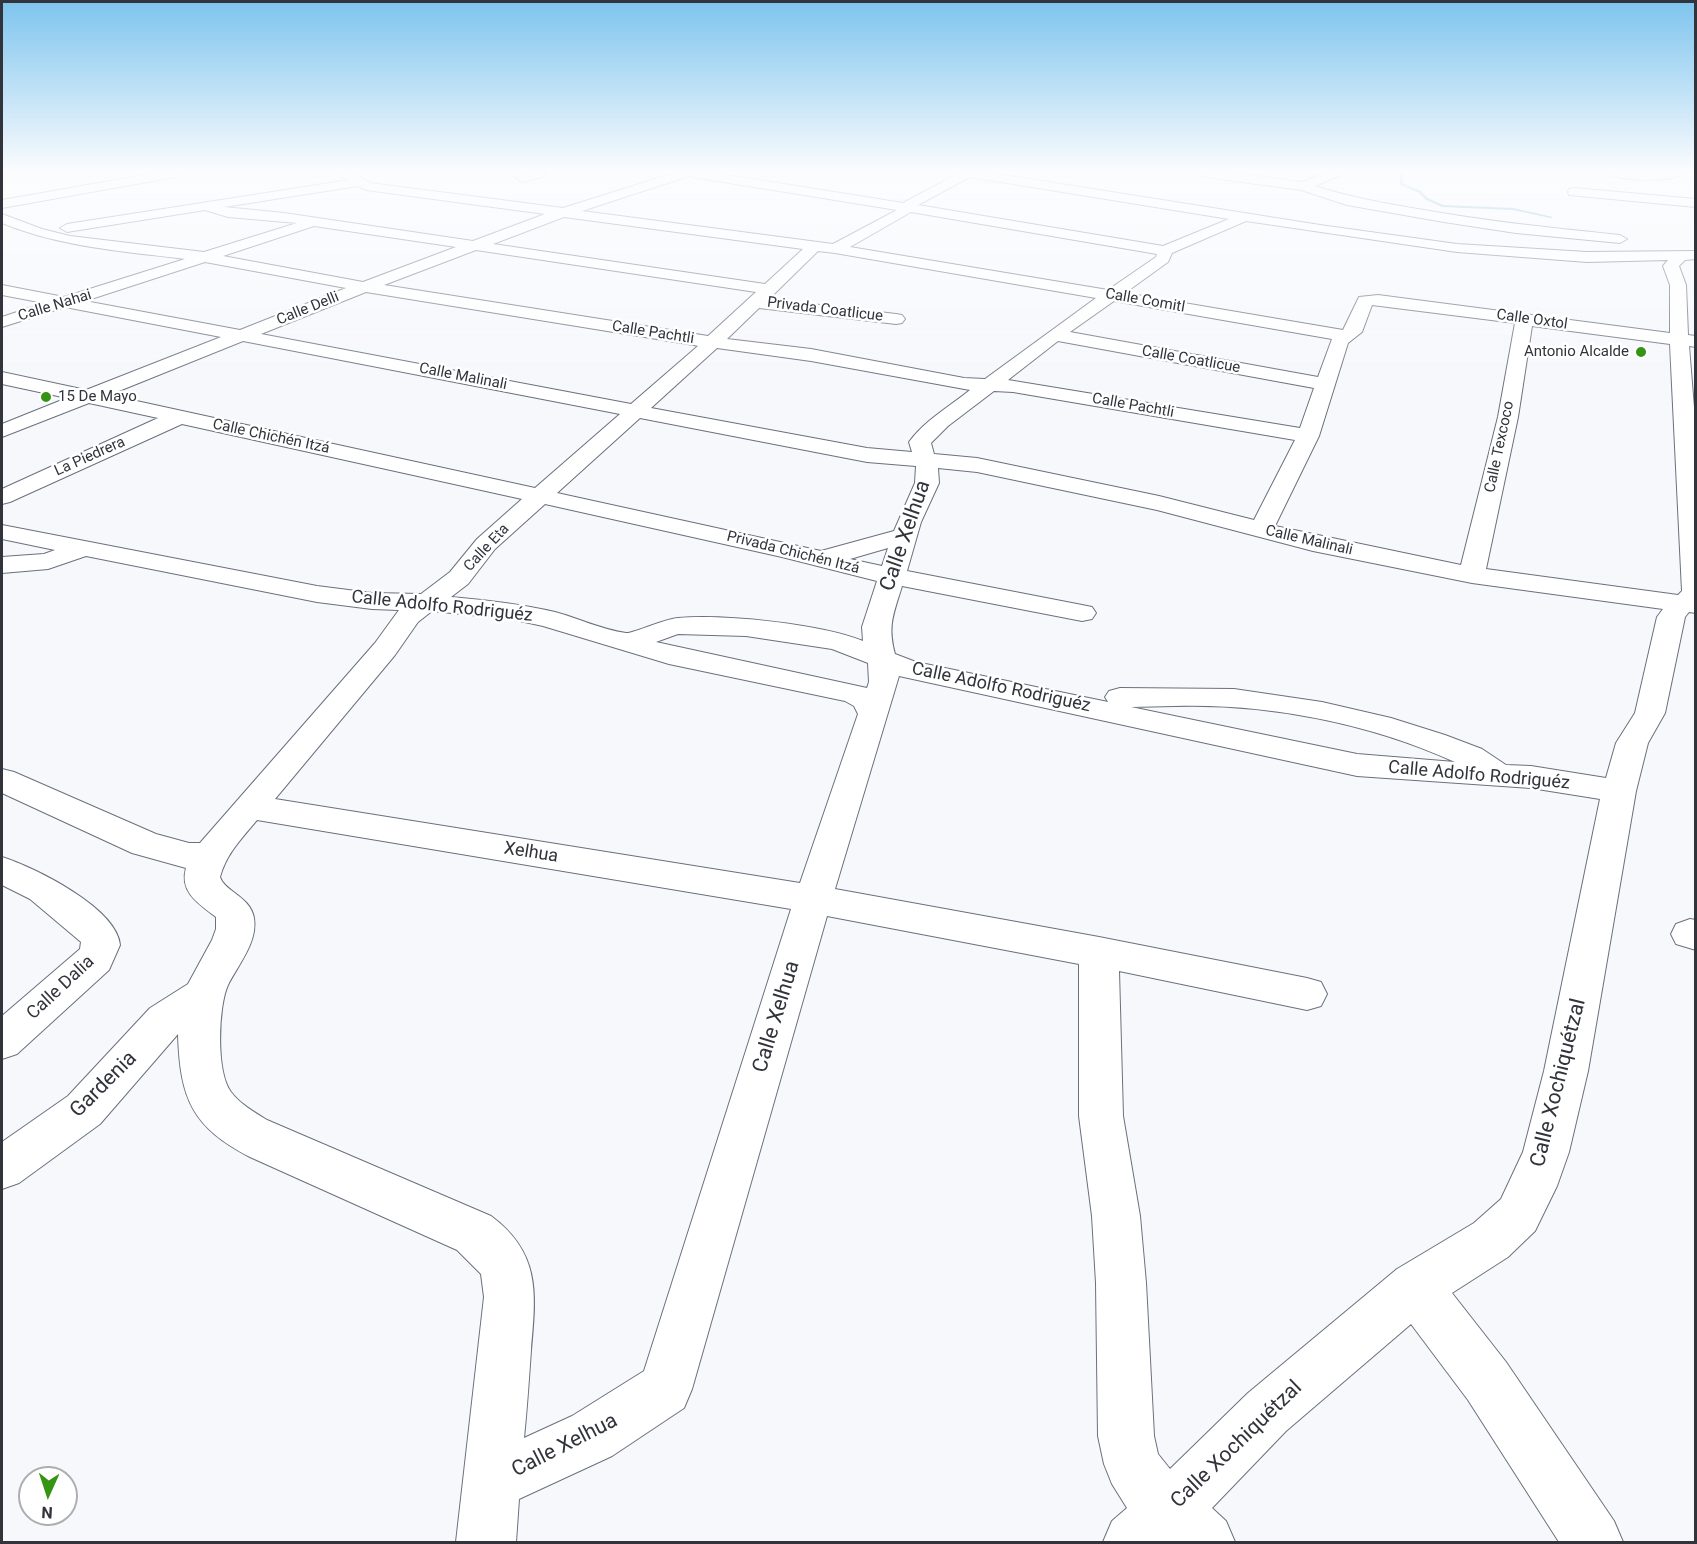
<!DOCTYPE html>
<html>
<head>
<meta charset="utf-8">
<style>
  body { margin:0 }
  #map { position:relative; width:1697px; height:1544px; overflow:hidden; background:#f7f8fc; font-family:Roboto,sans-serif }
  canvas { display:block }
  .frame { position:absolute; inset:0; border:3px solid #32343b; pointer-events:none }
  .north { position:absolute; left:18px; top:1466px; width:60px; height:60px; box-sizing:border-box; background:#fff; border:2px solid #adaeb1; border-radius:50%; rotate:183deg; font-size:16px; font-weight:700; line-height:24px; text-align:center; color:#32343b }
  .north::after { content:''; display:block; margin:auto; width:21px; height:27px; background:#359413; clip-path:polygon(50% 0,100% 100%,50% 72%,0 100%) }
</style>
</head>
<body>
<div id="map">
<canvas width="1697" height="1544"></canvas>
<div class="frame"></div>
<div class="north">N</div>
</div>
<script>
const context = document.querySelector('canvas').getContext('2d');
context.lineJoin = 'round';
function paint(path, color) {
  context.fillStyle = color;
  context.fill(path, 'evenodd');
}
function strokePath(path, color, width, dash) {
  context.strokeStyle = color;
  context.lineWidth = width;
  context.lineCap = dash ? 'butt' : 'round';
  context.setLineDash(dash || []);
  context.stroke(path);
}
function label(font, color, halo, rows, align = 'center') {
  context.font = font + ' Roboto,sans-serif';
  context.lineWidth = 5;
  context.setLineDash([]);
  context.textBaseline = 'middle';
  context.strokeStyle = halo;
  context.fillStyle = color;
  for (const [text, x, y, turn = 0] of rows) {
    context.save();
    context.translate(x, y);
    context.rotate((+turn || 0) * Math.PI / 180);
    context.textAlign = isNaN(turn) ? turn : align;
    if (halo) context.strokeText(text, 0, 0);
    context.fillText(text, 0, 0);
    context.restore();
  }
}
paint(new Path2D(`
  M1399 173H1403V183L1421 191 1428 198 1443 205 1513 208 1553 217 1551 218 1513 210 1442 207 1426 200 1419 193 1400 185Z`), '#66aabf');
const minor = new Path2D(`
  M155 173H181L175 177 2 208V200Z
  M334 173H353L370 183 563 208 674 173H715L903 203 959 173H992L1320 225 1457 244 1587 252 1696 251V259L1685 260 1679 266 1686 285 1688 335 1696 336V347L1689 346 1696 432V613L1689 612 1685 617 1665 713 1648 743 1636 791 1588 1071 1569 1152 1557 1186 1535 1231 1508 1257 1452 1293 1506 1362 1614 1521 1623 1542H1559L1468 1400 1411 1324 1286 1431 1212 1508 1226 1521 1235 1542H1103L1112 1521 1127 1508 1112 1484 1104 1464 1098 1436 1096 1283 1092 1216 1079 1116V964L827 916 692 1389 684 1408 612 1456 519 1499 516 1542H456L484 1297 481 1274 457 1250 250 1157C192 1127 180 1099 178 1034L100 1124 19 1183 2 1189V1142L68 1096 150 1008 188 984 212 940 216 929V917C199 904 179 892 186 868L132 853 2 793V769L14 772 156 834 189 843H200L375 643 399 610 372 609 317 602 86 556 48 569 2 573V557L44 554 55 550 2 539V525L317 586 372 593 421 594 450 572 477 539 522 499 182 424 10 502 2 504V489L158 418 89 403 2 437V424L67 398 2 384V372L86 390 221 337 65 307 2 327V317L44 303 2 295V285L64 297 185 259C122 251 60 247 2 223V214L42 229 70 236 204 252 297 223 228 217 205 210 67 232 60 228 67 224 349 180ZM689 176 692 177 897 210 833 244 582 211ZM970 177 1229 219 1163 246 918 205ZM358 186 366 190 545 214 473 241 284 213 224 207ZM911 212 1157 254 1156 257 1108 290 850 247ZM564 217 803 249 765 284 493 244ZM1246 221 1457 252 1587 262 1668 260 1663 266 1670 285V333L1378 295 1359 297 1343 330 1125 293 1168 262 1172 253ZM314 226 456 247 363 282 223 256ZM476 250 756 292 708 336 384 285ZM818 251 835 253 1096 298 985 379 964 378 811 349 727 339 759 308 896 324 902 323 905 319 902 315 896 314 769 299ZM205 262 346 288 240 330 85 301ZM366 292 694 345 698 346 631 404 261 334ZM1114 301 1332 339 1318 377 1070 332ZM1372 305 1515 323 1498 417 1461 565 1275 526 1319 436 1348 343 1362 332ZM1532 326 1670 344 1682 591 1678 595 1486 569 1518 417ZM243 341 620 414 535 488 109 395ZM1058 341 1314 388 1300 428 1008 380ZM717 348 811 361 970 390C950 406 924 421 909 442L912 452 867 448 651 408ZM994 391 1013 392 1295 440 1254 520 1159 496 977 458 934 454 931 443 948 426ZM640 418 867 462 916 466 915 483 894 531 821 551 557 493ZM938 468 977 472 1157 510 1313 551 1472 583 1663 609 1657 617 1635 713 1616 743 1606 778 1531 766 1506 765 1482 749 1445 735 1391 718 1322 702 1234 689 1120 688 1109 691 1105 697 1108 702 916 662 895 654C887 625 894 613 902 586L1082 621 1092 619 1096 613 1092 607 1082 605 907 571 921 522 939 483ZM545 504 782 557 877 581 862 627 863 641C821 624 724 614 678 618 664 619 632 634 626 633 602 630 578 618 555 612 521 604 486 600 451 597L468 584 495 549ZM888 548 882 566 850 559ZM432 611 511 619 543 626 669 664 845 701 854 706 858 714 800 883 275 799 395 655 418 622ZM678 634 746 636 832 649 868 663 869 682 867 688 656 642ZM899 676 1357 776 1531 788 1600 799 1544 1071 1523 1152 1501 1199 1474 1223 1397 1269 1248 1393 1170 1469 1158 1454 1154 1436 1146 1283 1140 1216 1123 1116 1119 971 1307 1010 1321 1006 1327 994 1321 982 1307 978 1099 937 835 889ZM1174 706C1267 703 1369 723 1455 762L1357 754 1131 707ZM257 820 791 909 644 1371 572 1416 524 1438C527 1409 529 1379 531 1350 536 1294 541 1253 491 1216L267 1120C254 1112 240 1104 231 1092 216 1072 218 1007 228 985 238 965 258 942 254 918 250 896 225 892 220 877 226 854 242 838 257 820Z
  M527 173H547L545 176 522 182 516 178Z
  M1199 173H1233L1302 182 1328 173H1345L1315 186C1349 197 1383 203 1418 209 1485 221 1552 228 1620 235L1627 239 1620 243 1516 233 1444 222 1347 205 1301 190 1205 177Z
  M1609 173H1685C1675 182 1619 182 1609 173Z
  M1574 188 1696 199V207L1569 195 1568 192 1569 189Z
  M2 857C34 867 117 908 120 945L109 970 17 1054 2 1059V1016L80 949 81 942 30 899 2 885Z
  M1690 919 1696 920V950L1676 944 1671 934 1676 924Z`);
strokePath(minor, '#6a707e', 2);
paint(minor, '#fff');
const sky = context.createLinearGradient(0, 0, 0, 389);
sky.addColorStop(0, '#7dc4ee');
sky.addColorStop(0.44, '#fbfcfe');
sky.addColorStop(1, '#fbfcfe00');
context.fillStyle = sky;
context.fillRect(0, 0, 1697, 389);
for (const [x, y, r, color] of [
  [1641,352,6,"#359413"],
  [46,397,6,"#359413"]
]) {
  const dot = new Path2D();
  dot.arc(x, y, r, 0, 2 * Math.PI);
  context.fillStyle = color;
  context.fill(dot);
  strokePath(dot, '#fff', 2);
}
label('15px', '#32343b', '#fff', [
  ["Calle Comitl",1145,301,10],
  ["Calle Nahai",55,306,-17],
  ["Calle Delli",308,309,-22],
  ["Privada Coatlicue",825,310,7],
  ["Calle Oxtol",1532,320,8],
  ["Calle Pachtli",653,333,9],
  ["Calle Coatlicue",1191,360,10],
  ["Calle Malinali",463,377,11],
  ["Calle Pachtli",1133,406,10],
  ["Calle Chichén Itzá",271,437,12],
  ["Calle Texcoco",1500,447,-78],
  ["La Piedrera",90,457,-24],
  ["Calle Malinali",1309,541,13],
  ["Calle Eta",487,548,-47],
  ["Privada Chichén Itzá",793,553,14]
]);
label('15px', '#32343b', '#fff', [
  ["Antonio Alcalde",1629,352],
  ["15 De Mayo",58,397,"left"]
], 'right');
label('18px', '#32343b', '#fff', [
  ["Calle Adolfo Rodriguéz",442,607,6],
  ["Calle Adolfo Rodriguéz",1001,688,12],
  ["Calle Adolfo Rodriguéz",1479,776,5],
  ["Xelhua",531,853,9],
  ["Calle Dalia",61,988,-43]
]);
label('21px', '#32343b', '#fff', [
  ["Calle Xelhua",906,536,-71],
  ["Calle Xelhua",777,1017,-73],
  ["Calle Xochiquétzal",1559,1083,-76],
  ["Gardenia",104,1085,-45],
  ["Calle Xochiquétzal",1237,1445,-44],
  ["Calle Xelhua",565,1446,-27]
]);
</script>
</body>
</html>
